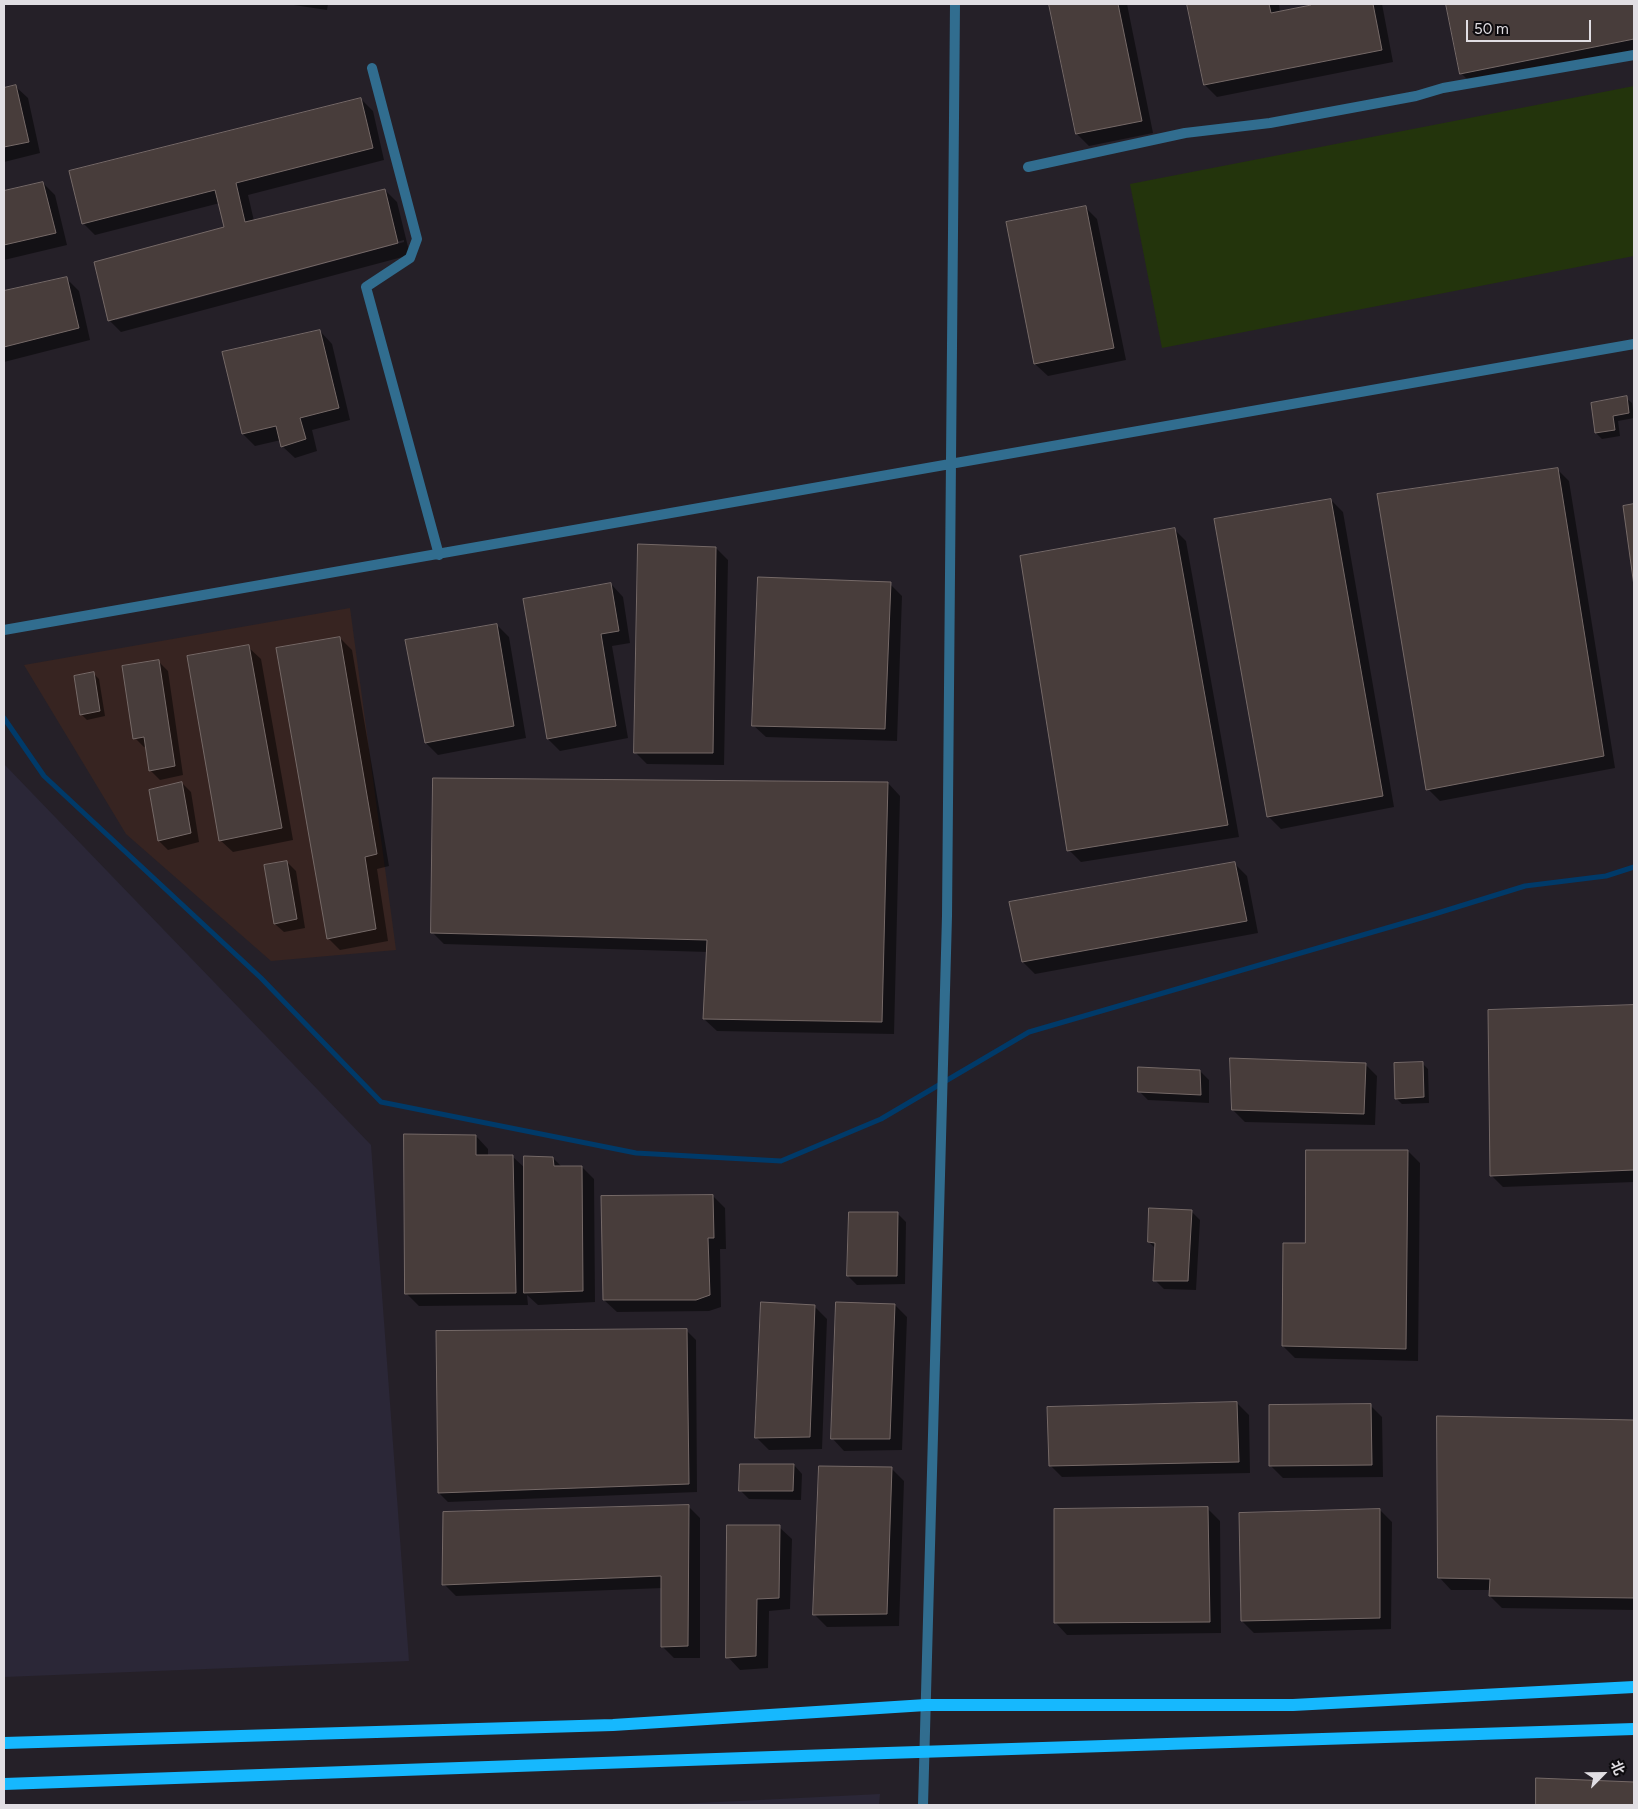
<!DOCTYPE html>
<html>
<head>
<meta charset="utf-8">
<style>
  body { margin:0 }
  #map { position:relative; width:1638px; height:1809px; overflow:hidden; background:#252028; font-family:Figtree,"Noto Sans SC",sans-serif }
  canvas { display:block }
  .frame { position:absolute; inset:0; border:5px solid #e1dee3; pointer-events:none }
  .north { position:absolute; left:1578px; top:1749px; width:50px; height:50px; -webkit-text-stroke:4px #0d0b0e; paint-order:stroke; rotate:67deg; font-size:14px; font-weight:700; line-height:20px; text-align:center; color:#e1dee3 }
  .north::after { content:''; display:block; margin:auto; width:18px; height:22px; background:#e1dee3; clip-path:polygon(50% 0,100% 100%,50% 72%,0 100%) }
  .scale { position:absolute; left:1466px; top:20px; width:125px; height:22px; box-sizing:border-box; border:2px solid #e1dee3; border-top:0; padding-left:6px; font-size:15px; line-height:18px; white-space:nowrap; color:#e1dee3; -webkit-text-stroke:4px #0d0b0e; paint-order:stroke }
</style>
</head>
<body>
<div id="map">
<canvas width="1638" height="1809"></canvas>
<div class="frame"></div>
<div class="north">北</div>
<div class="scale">50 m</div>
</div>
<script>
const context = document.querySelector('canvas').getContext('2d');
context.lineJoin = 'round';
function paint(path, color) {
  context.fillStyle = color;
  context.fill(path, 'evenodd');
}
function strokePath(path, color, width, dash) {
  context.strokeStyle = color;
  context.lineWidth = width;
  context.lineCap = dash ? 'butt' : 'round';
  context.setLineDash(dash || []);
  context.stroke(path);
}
paint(new Path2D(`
  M350 608 396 950 271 961 126 834 24 665Z`), '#372421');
paint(new Path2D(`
  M4 764 371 1145 409 1661 4 1677Z
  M880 1794 879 1805H658Z`), '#2b2737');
paint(new Path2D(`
  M1634 86V256L1162 348 1130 184Z`), '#23340c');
paint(new Path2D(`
  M287 4H328L327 10Z
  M1050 4H1127L1153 133 1089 146 1077 134Z
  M1189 4H1279L1280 13 1312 6V4H1382L1393 62 1217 97 1205 85Z
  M1447 4H1634V53L1473 85 1461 73Z
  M15 86 28 98 40 153 4 162V89Z
  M361 99 373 111 384 160 248 195 254 221 385 190 397 202 410 255 121 332 109 320 226 228 220 203 95 235 83 223ZM404 240V242L116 320V317Z
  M43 183 55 195 67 245 4 260V192Z
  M1085 207 1097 219 1126 360 1048 376 1035 364Z
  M66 278 79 291 90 340 4 362V292Z
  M320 331 332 344 350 420 312 430 317 451 295 458 282 446 281 440 255 446 243 434Z
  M1626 398 1632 403 1634 418 1618 421 1620 436 1602 439 1596 433 1592 404Z
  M1557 469 1569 481 1615 768 1440 801 1428 789Z
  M1331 500 1343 512 1394 807 1281 829 1268 816Z
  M1634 505V577L1624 507Z
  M1174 529 1186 541 1239 837 1081 862 1069 850Z
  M716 548 728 560 724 765 647 764 635 752Z
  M611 584 623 597 630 643 612 646 628 738 560 751 548 739Z
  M890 584 902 596 897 741 766 737 753 725Z
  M497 625 509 637 526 738 438 755 426 743Z
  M340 638 352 650 389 866 377 869 388 941 340 950 328 938Z
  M248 647 261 659 293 840 233 852 220 840Z
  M159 662 168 671 183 775 160 780 151 771 147 746 144 747 135 738Z
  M93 673 99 679 105 716 87 720 82 715Z
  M182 783 191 792 199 842 168 850 159 841Z
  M888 783 900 796 894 1034 717 1031 704 1019 708 952 444 944 432 932Z
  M287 862 296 871 305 928 284 932 275 924Z
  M1235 864 1247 876 1258 933 1035 974 1023 962Z
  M1634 1007V1182L1503 1187 1491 1175 1489 1011Z
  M1422 1063 1428 1069 1429 1103 1402 1104 1396 1098Z
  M1365 1064 1377 1076 1375 1125 1245 1122 1233 1110Z
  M1200 1071 1209 1080V1103L1148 1100 1139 1091Z
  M476 1136 488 1149V1156L513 1157 526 1169 553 1158 562 1167H582L594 1179 595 1302 538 1305 527 1295 528 1305 419 1306 407 1294Z
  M1408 1151 1420 1163 1418 1361 1295 1358 1283 1346 1306 1245Z
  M713 1196 725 1208 726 1249H720L721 1307 709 1311 617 1312 604 1300Z
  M1191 1211 1200 1220 1196 1290 1164 1289 1155 1280 1156 1249 1149 1242Z
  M897 1213 906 1222 905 1284 857 1285 848 1276Z
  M895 1305 907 1317 902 1450 844 1451 832 1438Z
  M815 1307 827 1319 822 1449 769 1450 756 1437Z
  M687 1331 696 1340 697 1492 448 1502 439 1493Z
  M1237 1403 1249 1415 1250 1473 1062 1477 1050 1465Z
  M1370 1405 1382 1417 1383 1477 1283 1478 1271 1466Z
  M1439 1417 1634 1421V1610L1502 1608 1490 1596V1590H1451L1439 1577Z
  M794 1465 802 1474 801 1500 749 1499 740 1490Z
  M892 1469 904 1481 899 1626 827 1627 815 1615Z
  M688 1506 700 1518V1658H674L662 1646 663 1588 456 1596 444 1584Z
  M1208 1509 1220 1521 1221 1633 1067 1635 1055 1622Z
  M1380 1510 1392 1522 1391 1629 1254 1633 1242 1621Z
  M779 1527 792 1539 790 1609 769 1611 768 1668 740 1670 728 1657Z
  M1537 1780 1634 1783V1805H1537Z`), '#0007');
strokePath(new Path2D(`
  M4 718 44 776 261 978 381 1102 636 1153 781 1161 881 1119 1029 1032 1428 916 1525 886 1606 876 1634 867`), '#003a69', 5);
const building = new Path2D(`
  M1049 4H1118L1142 121 1076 134Z
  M1187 4H1269L1271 13 1311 5V4H1373L1382 50 1204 85Z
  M1446 4H1634V39L1460 74Z
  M16 85 29 142 4 147V88Z
  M361 98 373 148 236 183 245 222 385 189 398 243 108 321 94 262 224 227 215 190 82 224 69 171Z
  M43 182 56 233 4 245V191Z
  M1086 206 1114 348 1034 364 1006 222Z
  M67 277 79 328 4 347V291Z
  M320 330 339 408 300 418 306 439 281 447 276 426 242 434 222 352Z
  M1627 396 1629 413 1613 416 1615 430 1595 433 1591 403Z
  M1558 468 1604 756 1426 790 1377 494Z
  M1331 499 1383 796 1267 817 1214 519Z
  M1634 504V586L1623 506Z
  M1175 528 1228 825 1067 851 1020 556Z
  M638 544 716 547 713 753H634Z
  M758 577 891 582 885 729 752 726Z
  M611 583 619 631 601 634 616 726 547 739 523 599Z
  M497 624 514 726 425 743 405 640Z
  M340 637 377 854 365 857 376 929 327 939 276 648Z
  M249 645 282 828 219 841 187 656Z
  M159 660 175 766 149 771 144 737 133 739 122 666Z
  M94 672 100 711 80 715 74 676Z
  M433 778 888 782 882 1022 703 1019 707 940 431 933Z
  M182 782 191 833 158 841 149 790Z
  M287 861 297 919 274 924 264 865Z
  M1235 862 1247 921 1022 962 1009 902Z
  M1634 1005V1170L1490 1176 1488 1010Z
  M1230 1058 1366 1063 1364 1114 1232 1110Z
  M1423 1062 1424 1097 1395 1099 1394 1063Z
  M1138 1067 1200 1070 1201 1095 1138 1092Z
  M404 1134 476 1135V1155H513L516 1293 405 1294Z
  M1306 1150H1408L1406 1349 1282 1346 1283 1243H1305Z
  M524 1156 553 1157 554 1166H582L583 1291 524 1293Z
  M713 1195 714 1238H708L710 1295 696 1300H603L601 1196Z
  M1149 1208 1192 1210 1188 1281H1153L1155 1243 1148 1242Z
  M849 1212H898L897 1276H847Z
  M761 1302 815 1305 810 1437 755 1438Z
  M836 1302 895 1304 890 1439H831Z
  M687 1329 689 1484 438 1493 436 1331Z
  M1237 1402 1239 1462 1049 1466 1047 1407Z
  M1371 1404 1372 1465 1269 1466V1405Z
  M1437 1416 1634 1420V1598L1489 1596 1490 1579 1438 1578Z
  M740 1464H794L793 1491H739Z
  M819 1466 892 1467 887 1614 813 1615Z
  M689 1505 688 1646 661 1647V1576L442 1585 443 1512Z
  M1208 1507 1210 1622 1054 1623V1509Z
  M1380 1509V1618L1241 1621 1239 1513Z
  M727 1525H780L779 1598 757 1599 756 1656 726 1658Z
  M1536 1778 1634 1782V1805H1536Z`);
paint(building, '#483d3b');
strokePath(building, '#756967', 1);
strokePath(new Path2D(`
  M372 68 417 239 410 258 366 287 439 555
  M1028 167 1185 133 1270 123 1416 96 1443 88 1634 55
  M4 630 1634 344
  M923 1805 947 916 955 4`), '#316d8f', 10);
strokePath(new Path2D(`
  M4 1743 613 1725 926 1705H1293L1634 1687
  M4 1784 887 1753 1634 1729`), '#16b8fe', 12);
</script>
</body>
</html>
